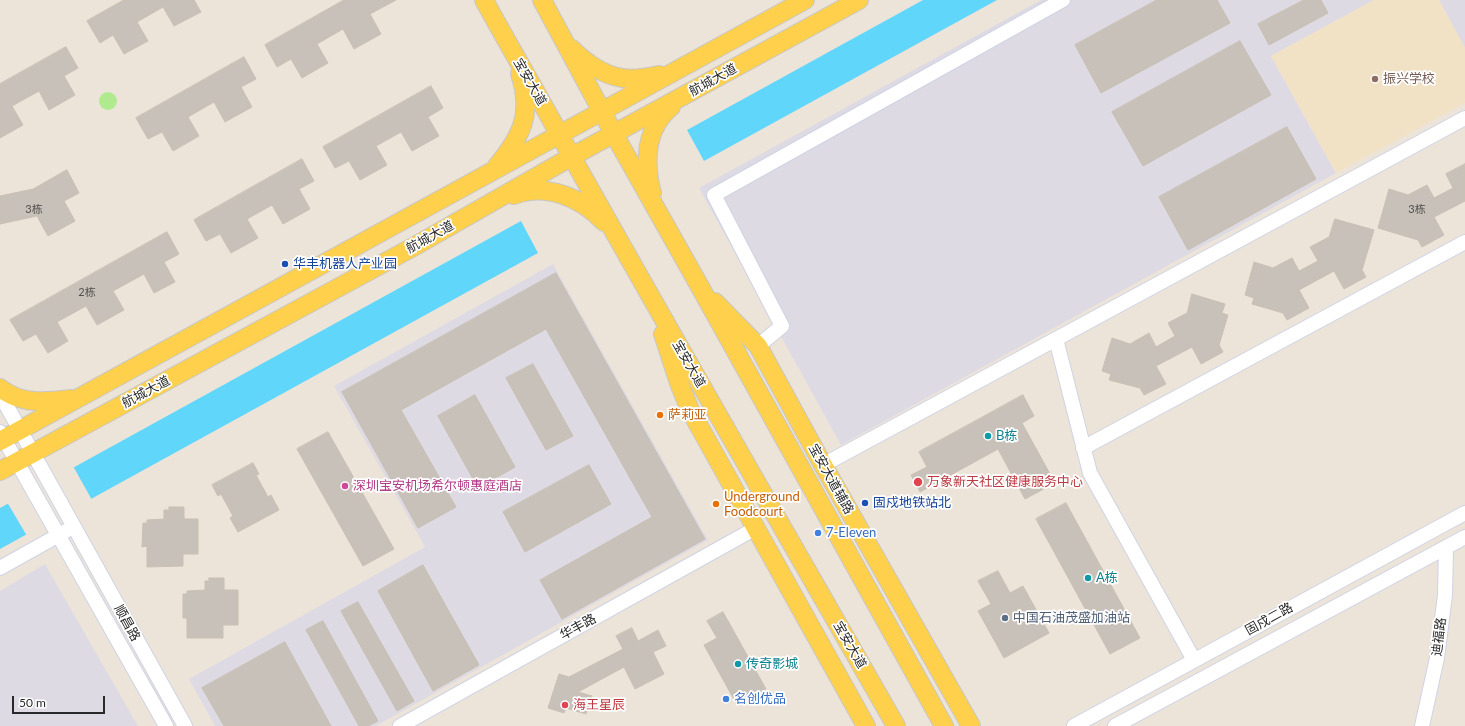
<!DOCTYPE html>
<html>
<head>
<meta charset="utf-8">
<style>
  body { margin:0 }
  #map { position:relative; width:1465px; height:726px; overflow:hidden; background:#ede4d9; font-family:Lato,sans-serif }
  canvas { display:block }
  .scale { position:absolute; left:12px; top:696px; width:93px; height:18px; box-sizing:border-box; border:2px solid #292929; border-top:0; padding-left:5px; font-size:12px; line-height:14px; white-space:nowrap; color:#292929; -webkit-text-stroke:3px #fff; paint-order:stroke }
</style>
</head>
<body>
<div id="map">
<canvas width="1465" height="726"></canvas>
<div class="scale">50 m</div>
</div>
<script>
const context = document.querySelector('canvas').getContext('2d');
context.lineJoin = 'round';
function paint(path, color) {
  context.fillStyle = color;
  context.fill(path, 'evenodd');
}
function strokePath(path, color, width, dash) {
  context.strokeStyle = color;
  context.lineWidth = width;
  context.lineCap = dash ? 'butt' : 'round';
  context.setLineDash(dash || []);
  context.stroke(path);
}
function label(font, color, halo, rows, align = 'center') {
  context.font = font + ' Lato,"Noto Sans SC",sans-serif';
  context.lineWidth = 3.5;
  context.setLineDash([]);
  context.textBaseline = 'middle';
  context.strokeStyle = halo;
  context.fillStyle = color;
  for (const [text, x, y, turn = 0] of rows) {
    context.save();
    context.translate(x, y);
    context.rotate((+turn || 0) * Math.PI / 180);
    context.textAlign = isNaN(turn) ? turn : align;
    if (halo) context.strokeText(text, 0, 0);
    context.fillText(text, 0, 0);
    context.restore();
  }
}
paint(new Path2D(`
  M1041 0H1374L1271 56 1336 173 841 445 699 188Z
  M1439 0H1465V48Z
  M553 264 708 540 376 726H215L189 679 425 547 334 386Z
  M45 564 138 726H0V591Z`), '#dddae4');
paint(new Path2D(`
  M1374 0H1439L1465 48V103L1336 173 1271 56Z`), '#f1e2c6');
paint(new Path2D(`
  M99 101a9 9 0 1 1 18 0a9 9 0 1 1-18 0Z`), '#b0ea8f');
paint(new Path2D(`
  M923 0H997L704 161 687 130Z
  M521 221 538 253 0 549V508Z`), '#60d6fb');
paint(new Path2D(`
  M73 466 92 500 27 536 7 502Z`), '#ede4d9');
const building = new Path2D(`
  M124 0H194L201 12 174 26 163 7 137 22 148 41 124 54 113 35 100 43 87 21Z
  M344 0H396L370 14 381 34 354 49 343 29 317 44 328 63 302 78 291 59 277 67 265 45Z
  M1157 0H1217L1230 23 1101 93 1075 45Z
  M1304 0H1321L1328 13 1269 45 1258 24Z
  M1240 41 1271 95 1143 166 1112 112Z
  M66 47 78 68 64 76 75 95 49 110 39 91 12 106 23 125 0 138V84Z
  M244 57 256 79 241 87 252 107 225 122 214 102 188 117 199 136 173 151 162 132 148 139 136 118Z
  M431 86 443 108 428 117 439 136 412 151 401 132 376 146 387 165 360 180 349 161 335 168 323 147Z
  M1287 127 1316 179 1188 250 1159 197Z
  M302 159 314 181 299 189 310 209 283 224 272 205 247 219 258 238 231 253 220 234 206 241 194 220Z
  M1465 164V201L1434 217 1444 235 1422 247 1418 240 1378 228 1389 189 1408 195 1427 185 1434 198 1453 188 1446 174Z
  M67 170 79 193 64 201 75 221 48 236 37 216 0 224V196L33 189Z
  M1335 219 1374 230 1362 270 1366 277 1344 289 1334 271 1299 290 1309 308 1287 320 1283 313 1252 304 1254 298 1245 295 1254 262 1273 268 1292 258 1299 271 1318 261 1310 247 1329 237Z
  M167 232 179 254 164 262 175 282 154 293 144 274 113 291 124 310 97 325 86 306 57 322 68 341 48 353 36 334 23 341 10 320Z
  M556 273 705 539 562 619 540 580 652 517 546 329 401 410 456 507 418 528 342 392Z
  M1192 294 1225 304 1222 313 1228 315 1219 345 1223 352 1201 364 1192 347 1156 366 1166 384 1144 395 1140 388 1109 380 1111 374 1102 371 1112 338 1130 344 1149 333 1156 347 1175 336 1168 323 1187 313Z
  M533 364 573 436 546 450 506 378Z
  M475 395 515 467 478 488 438 416Z
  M1023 395 1034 416 1022 423 1055 483 1025 499 998 449 920 492 911 475 927 467 919 452Z
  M328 432 394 549 363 566 297 449Z
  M253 463 259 474 256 475 268 497 271 495 279 510 238 532 230 518 233 516 221 494 218 496 212 485Z
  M589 465 611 504 525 552 503 512Z
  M1066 503 1140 638 1110 654 1036 519Z
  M169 507H184V519H198V554H183V566L147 567V546L142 547 143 523H147V520L164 519V510H169Z
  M423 565 479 665 433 691 378 591Z
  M998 571 1010 593 1023 586 1049 633 1004 658 978 611 991 604 978 581Z
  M209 578H224V590H238V625H223V638H187V618H183V594H187V591L205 590V581H209Z
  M358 602 414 701 397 711 341 611Z
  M723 612 766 689 737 705 704 645 717 638 707 621Z
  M323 621 378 721 368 726H359L306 630Z
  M632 628 638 641 658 630 666 646 653 652 664 674 635 689 624 667 578 692 592 696 586 714 566 708 564 713 548 708 559 674 569 677 623 649 616 636Z
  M285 642 331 726H224L202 688Z`);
paint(building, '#c8c1b9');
strokePath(building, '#c8c0b2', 1);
const minor = new Path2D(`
  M1056 339 1090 473 1194 660
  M758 346 782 326 714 195 1063 0
  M0 394 185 726
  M0 432 166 726
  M1083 448 1465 242
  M823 465 1465 118
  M0 568 66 531
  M400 726 756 528
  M1074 726 1465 513
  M1115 726 1465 537
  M1422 726 1437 658 1445 595 1446 547`);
const major = new Path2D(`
  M484 0C508 44 534 88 558 132 669 331 783 528 896 726
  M542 0 614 134 699 285 944 726
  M572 49C577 55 584 60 591 65 615 81 632 81 659 75
  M497 166C522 136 533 113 520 74
  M652 193C644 163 645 128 671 107
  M514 195C546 183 581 197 604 222
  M715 302 758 346 823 465 971 726
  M663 334 679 383 690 410 866 726
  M0 388C21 405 46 402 71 399
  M0 441 805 0
  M0 471 415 246 571 157 859 0`);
strokePath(minor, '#ced3e4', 16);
strokePath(major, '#c7c7c7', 20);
strokePath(minor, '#fff', 14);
strokePath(major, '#ffd04c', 18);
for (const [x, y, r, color] of [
  [1375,79,4,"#8d6e63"],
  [285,264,4,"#1a4fb4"],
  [660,415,4,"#e8710a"],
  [988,436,4,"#0f9aa8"],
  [918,482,5,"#e0444e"],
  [345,486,4,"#d1479c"],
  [865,503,4,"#1a4fb4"],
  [716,504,4,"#e8710a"],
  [818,533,4,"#3f7fe0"],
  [1088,578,4,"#0f9aa8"],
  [1005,618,4,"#5c6f8a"],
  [738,664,4,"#0f9aa8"],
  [726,699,4,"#3f7fe0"],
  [565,705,4,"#e0444e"]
]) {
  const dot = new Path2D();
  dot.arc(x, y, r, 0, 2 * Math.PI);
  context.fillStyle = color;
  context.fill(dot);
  strokePath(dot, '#fff', 1.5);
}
label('11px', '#514f4d', null, [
  ["3栋",34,209],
  ["3栋",1417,209],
  ["2栋",87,292]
]);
label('13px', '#785e54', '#fff', [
  ["振兴学校",1383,79]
], 'left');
label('13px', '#292929', '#fff', [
  ["航城大道",713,80,-29],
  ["宝安大道",530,82,60],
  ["航城大道",430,237,-29],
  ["宝安大道",689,364,60],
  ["航城大道",146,392,-28],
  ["宝安大道辅路",831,479,61],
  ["固戍二路",1269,619,-29],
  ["顺昌路",127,623,61],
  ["华丰路",578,627,-29],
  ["迪福路",1439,637,-83],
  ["宝安大道",850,645,60]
]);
label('13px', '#164399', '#fff', [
  ["华丰机器人产业园",293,264],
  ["固戍地铁站北",873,503]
], 'left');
label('13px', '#c56008', '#fff', [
  ["萨莉亚",668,415],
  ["Underground",724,497],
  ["Foodcourt",724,512]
], 'left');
label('13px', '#0d838f', '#fff', [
  ["B栋",996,436],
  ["A栋",1096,578],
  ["传奇影城",746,664]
], 'left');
label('13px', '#be3a42', '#fff', [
  ["万象新天社区健康服务中心",927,482],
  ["海王星辰",573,705]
], 'left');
label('13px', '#b23c85', '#fff', [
  ["深圳宝安机场希尔顿惠庭酒店",353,486]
], 'left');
label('13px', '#366cbe', '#fff', [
  ["7-Eleven",826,533],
  ["名创优品",734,699]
], 'left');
label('13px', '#4e5e75', '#fff', [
  ["中国石油茂盛加油站",1013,618]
], 'left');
</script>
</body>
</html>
